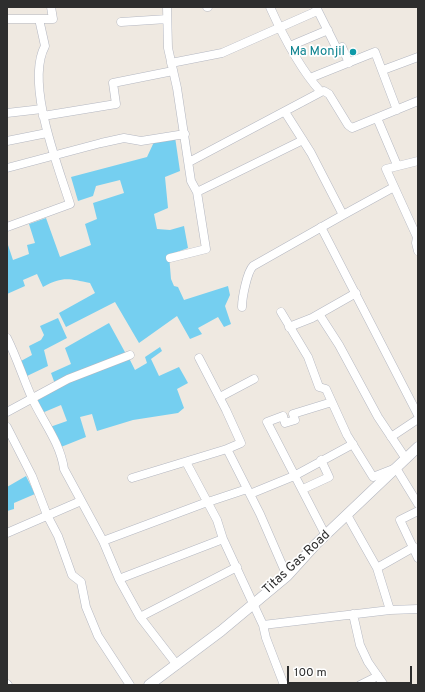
<!DOCTYPE html>
<html>
<head>
<meta charset="utf-8">
<style>
  body { margin:0 }
  #map { position:relative; width:425px; height:692px; overflow:hidden; background:#efe9e1; font-family:Overpass,sans-serif }
  canvas { display:block }
  .frame { position:absolute; inset:0; border:8px solid #2e2e2e; pointer-events:none }
  .scale { position:absolute; left:287px; top:666px; width:125px; height:18px; box-sizing:border-box; border:2px solid #2e2e2e; border-top:0; padding-left:5px; font-size:12px; line-height:14px; white-space:nowrap; color:#2e2e2e; -webkit-text-stroke:3px #fff; paint-order:stroke }
</style>
</head>
<body>
<div id="map">
<canvas width="425" height="692"></canvas>
<div class="frame"></div>
<div class="scale">100 m</div>
</div>
<script>
const context = document.querySelector('canvas').getContext('2d');
context.lineJoin = 'round';
function paint(path, color) {
  context.fillStyle = color;
  context.fill(path, 'evenodd');
}
function strokePath(path, color, width, dash) {
  context.strokeStyle = color;
  context.lineWidth = width;
  context.lineCap = dash ? 'butt' : 'round';
  context.setLineDash(dash || []);
  context.stroke(path);
}
function label(font, color, halo, rows, align = 'center') {
  context.font = font + ' Overpass,sans-serif';
  context.lineWidth = 3.5;
  context.setLineDash([]);
  context.textBaseline = 'middle';
  context.strokeStyle = halo;
  context.fillStyle = color;
  for (const [text, x, y, turn = 0] of rows) {
    context.save();
    context.translate(x, y);
    context.rotate((+turn || 0) * Math.PI / 180);
    context.textAlign = isNaN(turn) ? turn : align;
    if (halo) context.strokeText(text, 0, 0);
    context.fillText(text, 0, 0);
    context.restore();
  }
}
paint(new Path2D(`
  M175 137 180 171 165 177 168 208 154 214 157 229 170 230 184 226 188 248 169 255 171 279 174 286 178 287 184 300 228 286 230 295 225 306 231 324 224 327 218 317 198 328 202 334 190 339 177 316 139 343 115 302 66 327 59 313 95 293 90 283C69 279 63 276 43 287L37 274 23 280 25 286 7 294V242L13 260 29 254 27 245 35 243 29 224 46 218 60 257 91 245 85 224 97 219 93 203 124 193 120 180 96 186 93 196 78 201 71 177 147 157 154 142Z
  M58 318 67 338 44 350 48 366 27 376 21 361 32 355 29 346 41 340 44 335 40 326Z
  M109 323 126 354 55 384 51 373 71 364 65 348Z
  M160 347 162 351 151 359 159 376 179 367 188 383 177 389 184 408 178 413 133 420 97 431 92 414 80 417 86 437 61 447 50 427 67 421 61 405 42 413 35 400 65 383 129 358 135 370 147 363 145 357Z
  M26 476 35 494 14 503V509L7 511V487Z`), '#75cff0');
const minor = new Path2D(`
  M167 7 168 48 177 88 191 181 197 192 206 249 170 258
  M207 7H208
  M270 7C283 36 299 68 321 92L324 91 329 94 348 125 352 128 418 101
  M316 7 337 49 342 47 349 63
  M7 19H39
  M121 22 167 19
  M290 46 328 30
  M171 63 222 53 317 11
  M383 70 418 57
  M310 78 375 52 397 110
  M285 112 311 153 343 215 394 187
  M7 113 42 109
  M43 116 116 104 113 83 173 71
  M377 118 397 165
  M7 141 47 133
  M418 161 386 169 417 237 416 243 418 251
  M189 162 321 92
  M7 168 101 143 124 138 141 141 185 134
  M197 192 303 140
  M7 227 70 204C58 166 25 83 45 46L39 19H53L51 7
  M321 227 418 415
  M242 307C242 298 247 272 253 266L343 215
  M281 312 308 357 319 387 326 389 347 435 373 477 396 468 418 504
  M319 314 339 345 378 417 406 459
  M289 327 312 318 356 293
  M7 338C17 358 23 378 32 398 43 422 60 442 64 469L103 541 119 579
  M199 358 226 410 241 443 227 449
  M220 397 254 379
  M7 412 68 379 130 355
  M7 427 32 476 47 515 58 536 72 575 81 582 86 607 98 636 130 685
  M391 437 418 419
  M186 462 217 520 223 539
  M132 478 227 449 260 514 287 576
  M303 489 329 477 321 460
  M250 494 294 476 353 444
  M418 511 400 520 418 558
  M347 515 377 568 390 610
  M7 533 81 501
  M326 536 267 422 283 416 285 423 295 420 293 414 332 402
  M103 541 202 504 247 489
  M377 568 414 547
  M353 614 360 645 368 662 384 685
  M140 617 237 567
  M177 665 140 617 119 579 223 539 263 625
  M7 684 8 685
  M284 685 266 638 263 625 390 610 418 609
  M360 685 378 676`);
const tertiary = new Path2D(`
  M149 685 221 631 287 576 316 544 418 447`);
strokePath(minor, '#b4b7c1', 9);
strokePath(tertiary, '#b4b7c1', 11);
strokePath(minor, '#fff', 8);
strokePath(tertiary, '#fff', 10);
for (const [x, y, r, color] of [
  [353,52,4,"#0f9aa8"]
]) {
  const dot = new Path2D();
  dot.arc(x, y, r, 0, 2 * Math.PI);
  context.fillStyle = color;
  context.fill(dot);
  strokePath(dot, '#fff', 1.5);
}
label('13px', '#0d838f', '#fff', [
  ["Ma Monjil",345,52]
], 'right');
label('13px', '#2e2e2e', '#fff', [
  ["Titas Gas Road",297,563,-43]
]);
</script>
</body>
</html>
